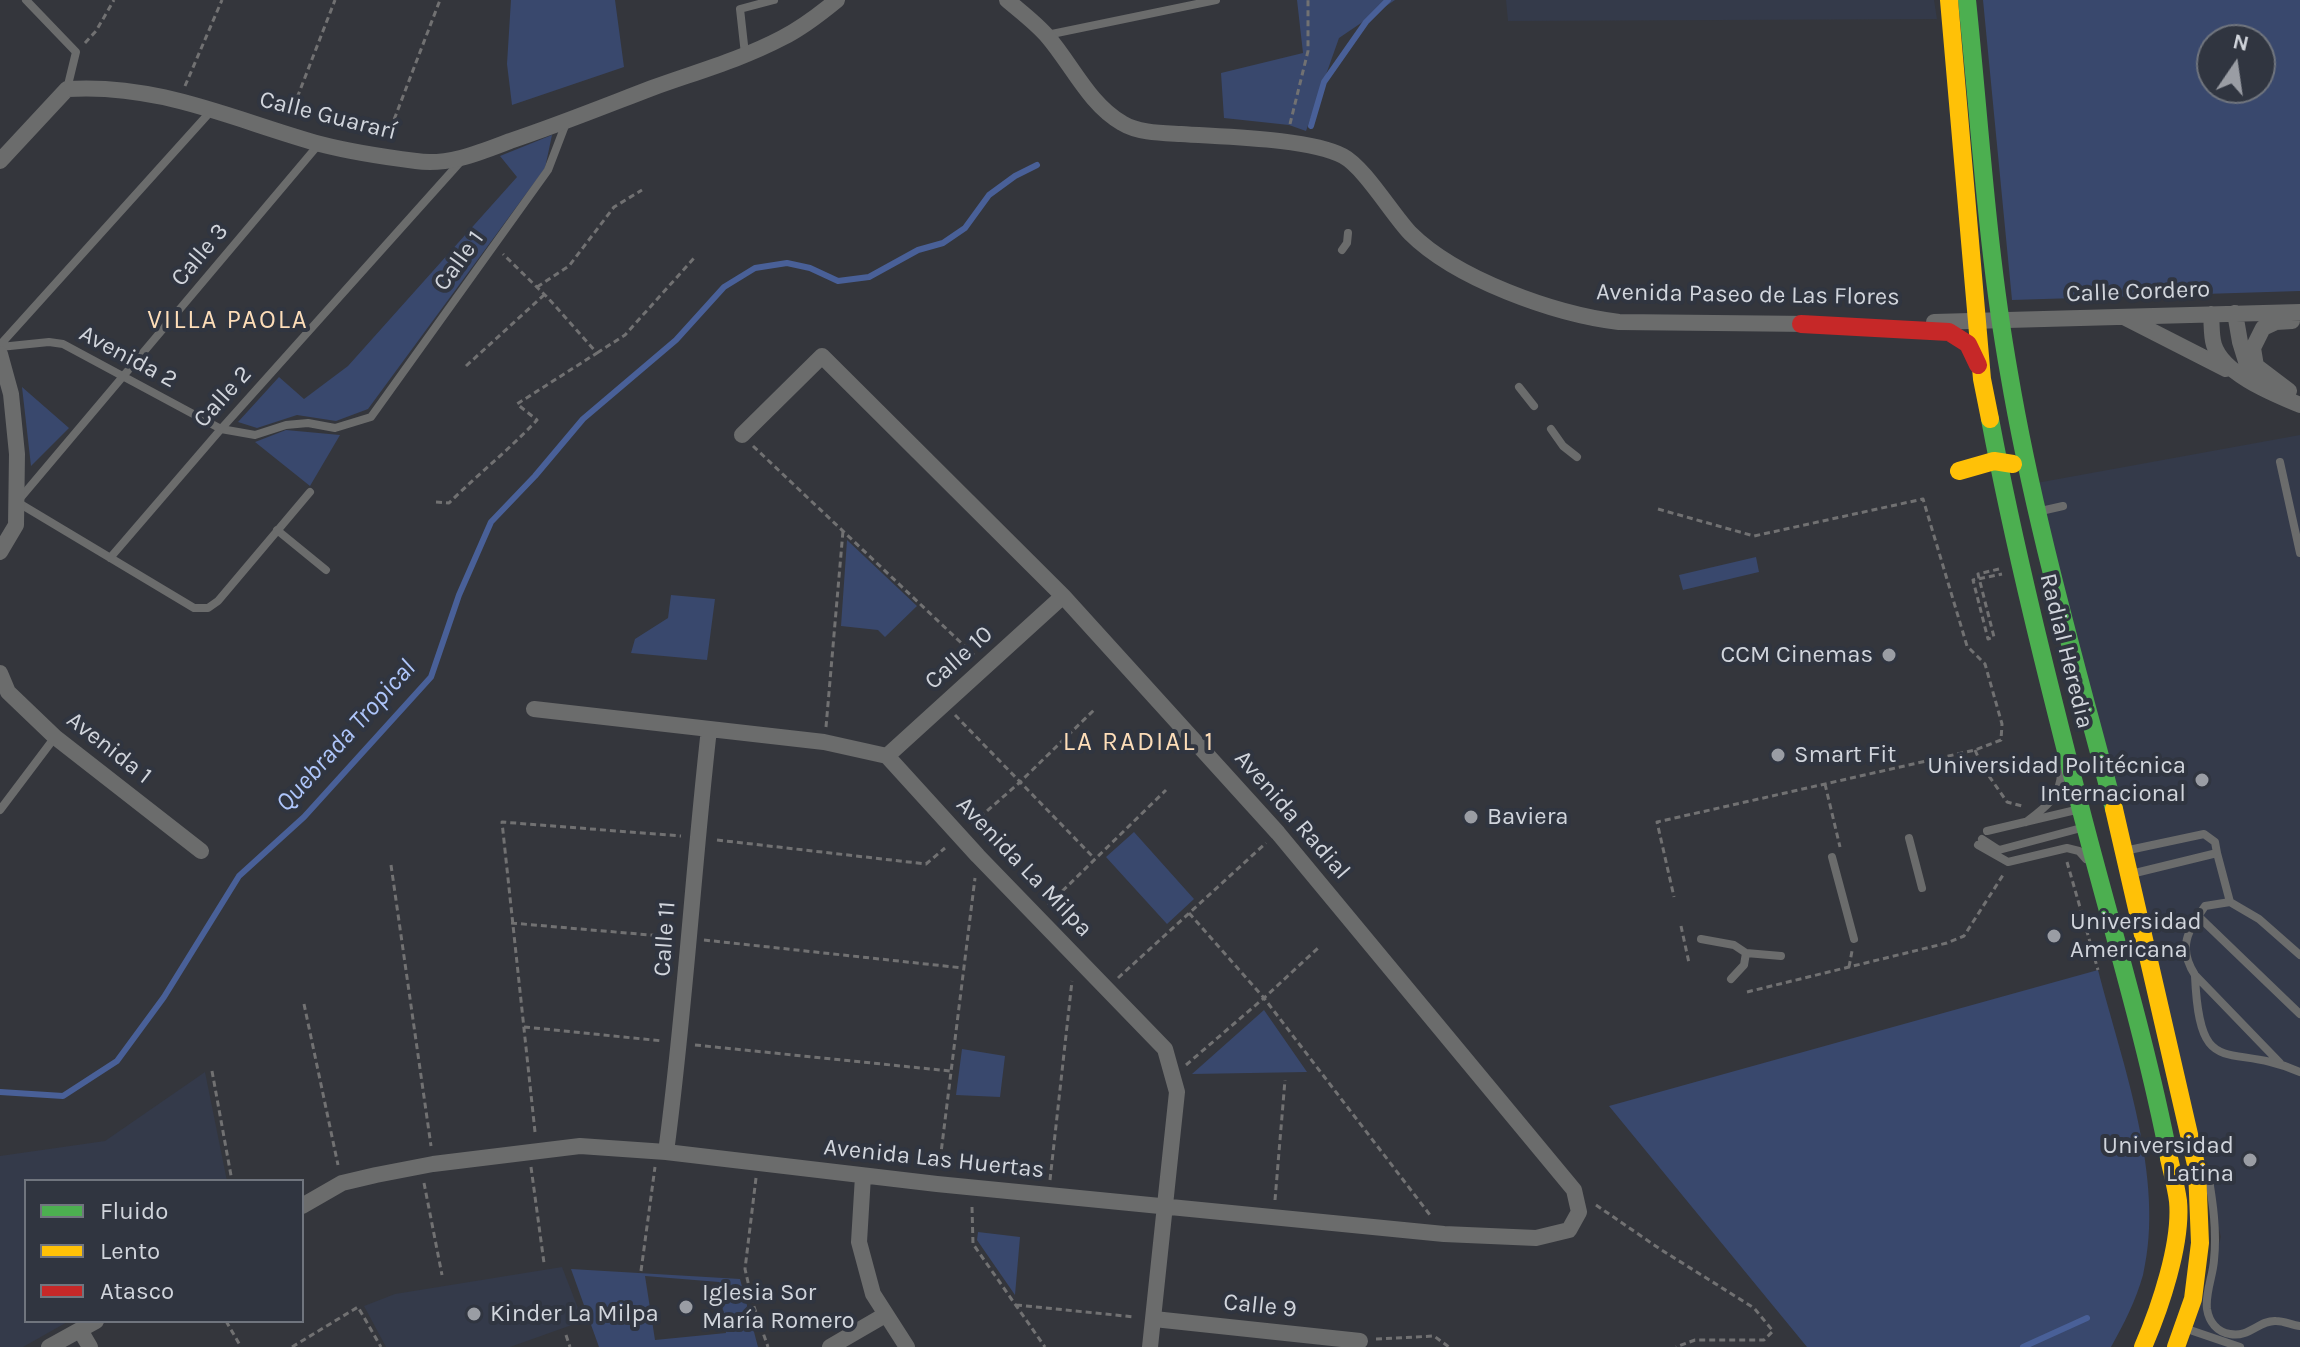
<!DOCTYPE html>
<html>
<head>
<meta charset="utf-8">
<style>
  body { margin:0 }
  #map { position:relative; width:2300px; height:1347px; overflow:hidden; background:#34363c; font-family:Karla,sans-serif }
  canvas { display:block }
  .legend { position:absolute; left:24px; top:1179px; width:280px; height:144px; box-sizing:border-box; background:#303540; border:2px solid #70757e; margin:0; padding:10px 14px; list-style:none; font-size:24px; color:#d1d5dc }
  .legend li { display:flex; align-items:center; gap:16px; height:40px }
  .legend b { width:40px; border:2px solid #70757e }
  .north { position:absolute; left:2196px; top:24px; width:80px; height:80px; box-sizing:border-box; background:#303540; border:2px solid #70757e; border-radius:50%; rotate:13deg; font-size:22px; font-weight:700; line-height:32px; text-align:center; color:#d1d5dc }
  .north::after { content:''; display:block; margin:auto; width:28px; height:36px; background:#9a9da4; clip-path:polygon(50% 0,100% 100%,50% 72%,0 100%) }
</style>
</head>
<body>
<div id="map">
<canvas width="2300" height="1347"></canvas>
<ul class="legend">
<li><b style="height:10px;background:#4caf50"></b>Fluido</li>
<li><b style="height:10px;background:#ffc107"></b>Lento</li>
<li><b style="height:10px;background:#c62828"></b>Atasco</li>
</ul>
<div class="north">N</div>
</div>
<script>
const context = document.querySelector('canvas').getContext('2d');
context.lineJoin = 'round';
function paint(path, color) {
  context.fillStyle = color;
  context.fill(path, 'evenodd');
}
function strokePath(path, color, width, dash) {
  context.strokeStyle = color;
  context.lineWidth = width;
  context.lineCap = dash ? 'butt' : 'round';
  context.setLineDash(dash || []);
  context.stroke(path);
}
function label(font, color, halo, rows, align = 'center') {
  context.font = font + ' Karla,sans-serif';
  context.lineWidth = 8;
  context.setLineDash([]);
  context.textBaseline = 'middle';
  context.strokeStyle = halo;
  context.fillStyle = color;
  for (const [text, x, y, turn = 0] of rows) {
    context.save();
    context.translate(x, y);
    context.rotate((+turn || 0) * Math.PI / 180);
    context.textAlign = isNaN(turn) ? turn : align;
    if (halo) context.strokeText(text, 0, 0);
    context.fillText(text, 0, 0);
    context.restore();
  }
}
paint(new Path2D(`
  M1506 0H1934L1937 19 1508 21Z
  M2300 435V1347H2187L2221 1237 2031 484Z
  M205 1072 227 1181H26V1321H69L23 1347H0V1156L105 1141Z
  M562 1267 583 1321 510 1347H386L364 1306 395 1294Z`), '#343a4a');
paint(new Path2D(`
  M511 0H615L624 67 512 105 507 64Z
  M1297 0H1395L1339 38 1306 131 1289 125 1224 118 1221 73 1303 53Z
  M1983 0H2300V291L2012 300ZM2212 40H2260V88H2212Z
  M552 135 545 168 368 409 336 421 297 415 257 428 238 422 279 377 304 399 348 366 517 177 500 156Z
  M22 387 69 428 31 466Z
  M286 430 340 435 310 486 255 442Z
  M847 540 917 606 885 637 878 630 841 626Z
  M1756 557 1759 572 1683 590 1679 575Z
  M671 595 715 599 707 660 631 653 635 639 668 618Z
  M1134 832 1194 899 1167 924 1106 857Z
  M2098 970C2122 1063 2166 1179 2143 1275 2136 1300 2124 1324 2111 1347H1807L1609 1106Z
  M1264 1010 1307 1072 1192 1074Z
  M962 1049 1005 1056 1000 1097 956 1095Z
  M978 1232 1020 1237 1015 1295 977 1240Z
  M571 1269 740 1279 758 1347H599ZM645 1276 719 1282 726 1333 655 1340Z`), '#39486d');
strokePath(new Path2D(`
  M1311 126 1324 82 1366 22 1388 0
  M0 1092 63 1096 117 1061 164 997 239 876 304 817 431 677 459 595 491 522 535 476 583 419 676 340 724 287 755 268 787 263 810 268 838 281 869 277 918 250 943 243 965 228 989 195 1015 176 1037 165
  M2023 1347 2087 1318`), '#496098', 6);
strokePath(new Path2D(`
  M85 43 96 31 114 0
  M185 86 222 0
  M290 116 335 0
  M1290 124 1308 51V0
  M387 138 440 0
  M537 287 569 266 614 207 642 190
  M597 353 625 335 695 257
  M466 366 544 295
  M753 446 974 655
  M436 502 449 503C478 474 509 450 537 420L517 404 597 353 548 298 503 254
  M1658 509 1754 536 1923 499 1967 646 1985 664 2002 724 2001 740 1975 750 1657 822 1674 897
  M1999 569 1978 574 1994 637 1988 639 1973 580 2002 574
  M955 715 1094 858
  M826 727 843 531
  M1975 750 1982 766 2007 802 2022 806 2023 809
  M1825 784 1840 847
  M972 824 1019 783 1095 709
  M717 840 926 864 945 848
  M2067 862 2098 970
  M391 865 431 1146
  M1048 905 1166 790
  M1189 913 1264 998 1430 1215
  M511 923 673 937
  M1681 926 1689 963
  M704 940 963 968
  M1849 967 1852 951
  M1118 978 1266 843
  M1747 992 1947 943 1964 936 2003 875
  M304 1004 338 1165
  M524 1027 663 1041
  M695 1045 950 1071
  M1186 1065 1264 998 1318 948
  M212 1071 232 1181
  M535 1132 502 822 681 836
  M531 1167 544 1263
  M939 1169 975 878
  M756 1178 745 1269 753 1304 768 1347
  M1050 1180 1072 981
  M424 1183 442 1275
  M1275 1200 1285 1080
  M1596 1205 1660 1249 1754 1308 1773 1331 1764 1340H1695L1676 1347
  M972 1207 973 1244 1045 1347
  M641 1271 655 1167
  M1016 1305 1135 1317
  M226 1321 241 1347
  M566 1335 570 1347
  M1376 1339 1434 1336 1449 1347
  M292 1347 358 1307 381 1347`), '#717172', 3, [6, 4]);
strokePath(new Path2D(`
  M26 0 76 52 67 89
  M1047 35 1216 0
  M745 54 740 9 774 0
  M1342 250 1347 243 1348 233
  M0 345 211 111
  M0 347 49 342 63 344 221 429 255 435 286 425 308 423 335 428 371 417 548 170 566 123
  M1519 387 1534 406
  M1551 429 1563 446 1577 457
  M2280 462 2300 553
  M310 492 218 601 208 608H194L17 502 319 144
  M2041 511 2063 506
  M277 530 326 570
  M110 558 221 429 462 160
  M0 810 55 737
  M2026 822C2045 808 2062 796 2061 770
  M1987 831 2080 809
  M1909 838 1922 888
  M1982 839 1999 850 2085 827
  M1978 845 2008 862 2067 848 2079 851 2086 859
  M2129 850 2204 834 2215 842 2217 853 2131 874
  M2217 853 2230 902
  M1832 857 1854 939
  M2198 916 2300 1014
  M1701 939 1734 945 1746 953 1744 965 1731 979
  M1746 953 1781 956
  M2195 976C2200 1084 2228 1040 2300 1072
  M2280 1063 2195 975C2177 947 2188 931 2205 906L2230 902 2259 919 2300 955
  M2208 1174C2213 1203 2217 1231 2214 1260 2213 1276 2205 1293 2207 1309 2209 1322 2217 1332 2230 1334 2249 1338 2259 1320 2276 1321 2284 1321 2292 1325 2300 1326
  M2184 1328 2240 1347`), '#6b6c6c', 8);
strokePath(new Path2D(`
  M1007 0C1021 12 1036 23 1048 37 1072 65 1089 104 1122 123 1138 133 1162 133 1181 134 1222 137 1308 138 1343 156 1364 167 1392 214 1410 233 1456 279 1554 314 1619 322L1811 324
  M0 161 67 89C159 83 234 120 320 144 351 152 384 157 416 161 448 166 481 152 510 141 558 125 605 106 652 88 696 72 740 60 782 38 802 28 820 14 837 0
  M2235 313 2240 342 2248 368
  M2211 314C2212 324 2211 336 2214 345 2223 374 2274 394 2300 405
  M2126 318 2226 369
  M1934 322 2300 312
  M0 354 11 394 17 454 16 525 0 552
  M2289 391 2256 366 2253 348 2263 328 2276 322 2292 321
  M0 673 8 692 55 737 201 851
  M534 709 824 742 887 756 978 856 1165 1049 1177 1092 1150 1347
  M887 756 1063 596
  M666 1152C685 1011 693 870 709 729
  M863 1176 859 1242 873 1294 907 1347
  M302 1206 342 1183 376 1175 433 1164 580 1146 666 1152 937 1184 1444 1234 1536 1238 1569 1230 1579 1212 1574 1190 1278 833 1063 596 822 356 742 435
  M1154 1319 1360 1341
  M80 1330 90 1347
  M49 1347 96 1321
  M830 1347 885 1315`), '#6b6c6c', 16);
strokePath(new Path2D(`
  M1967 0C1980 124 1987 250 2009 373 2034 521 2076 664 2114 809
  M1990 419C2015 551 2048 681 2081 810 2111 926 2146 1040 2169 1158`), '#4caf50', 18);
strokePath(new Path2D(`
  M1949 0 1982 379 1990 419
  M1959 471 1994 461 2013 464
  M2114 809 2197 1169 2200 1243 2193 1299 2176 1347
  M2143 1347C2160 1308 2182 1243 2178 1201 2176 1186 2172 1172 2169 1158`), '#ffc107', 18);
strokePath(new Path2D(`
  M1801 324 1949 332 1968 344 1978 365`), '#c62828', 18);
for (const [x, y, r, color] of [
  [1889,655,8,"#9a9da4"],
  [1778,755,8,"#9a9da4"],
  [2202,780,8,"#9a9da4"],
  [1471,817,8,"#9a9da4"],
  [2054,936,8,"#9a9da4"],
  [2250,1160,8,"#9a9da4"],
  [686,1307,8,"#9a9da4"],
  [474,1314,8,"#9a9da4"]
]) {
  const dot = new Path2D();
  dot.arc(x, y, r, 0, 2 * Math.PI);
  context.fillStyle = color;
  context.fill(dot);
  strokePath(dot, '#303540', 3);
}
label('24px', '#d1d5dc', '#303540', [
  ["Calle Guararí",328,116,14],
  ["Calle 3",200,255,-50],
  ["Calle 1",459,261,-54],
  ["Calle Cordero",2138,292,-2],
  ["Avenida Paseo de Las Flores",1748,295,1],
  ["Avenida 2",128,357,28],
  ["Calle 2",223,397,-48],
  ["Radial Heredia",2066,651,76],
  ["Calle 10",959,658,-42],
  ["Avenida 1",109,748,38],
  ["Avenida Radial",1292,815,49],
  ["Avenida La Milpa",1024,867,46],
  ["Calle 11",665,939,-86],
  ["Avenida Las Huertas",934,1159,6],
  ["Calle 9",1260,1306,6]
]);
label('24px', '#d1d5dc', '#303540', [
  ["CCM Cinemas",1873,655,"right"],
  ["Smart Fit",1794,755],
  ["Universidad Politécnica",2186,766,"right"],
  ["Internacional",2186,794,"right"],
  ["Baviera",1487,817],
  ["Universidad",2070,922],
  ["Americana",2070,950],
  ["Universidad",2234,1146,"right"],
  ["Latina",2234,1174,"right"],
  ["Iglesia Sor",702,1293],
  ["María Romero",702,1321],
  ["Kinder La Milpa",490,1314]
], 'left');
context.letterSpacing = '2px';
label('26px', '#fdddb8', '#303540', [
  ["VILLA PAOLA",228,321],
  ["LA RADIAL 1",1139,743]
]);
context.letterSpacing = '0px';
label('italic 26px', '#afc6fb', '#303540', [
  ["Quebrada Tropical",346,736,-48]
]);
</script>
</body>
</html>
